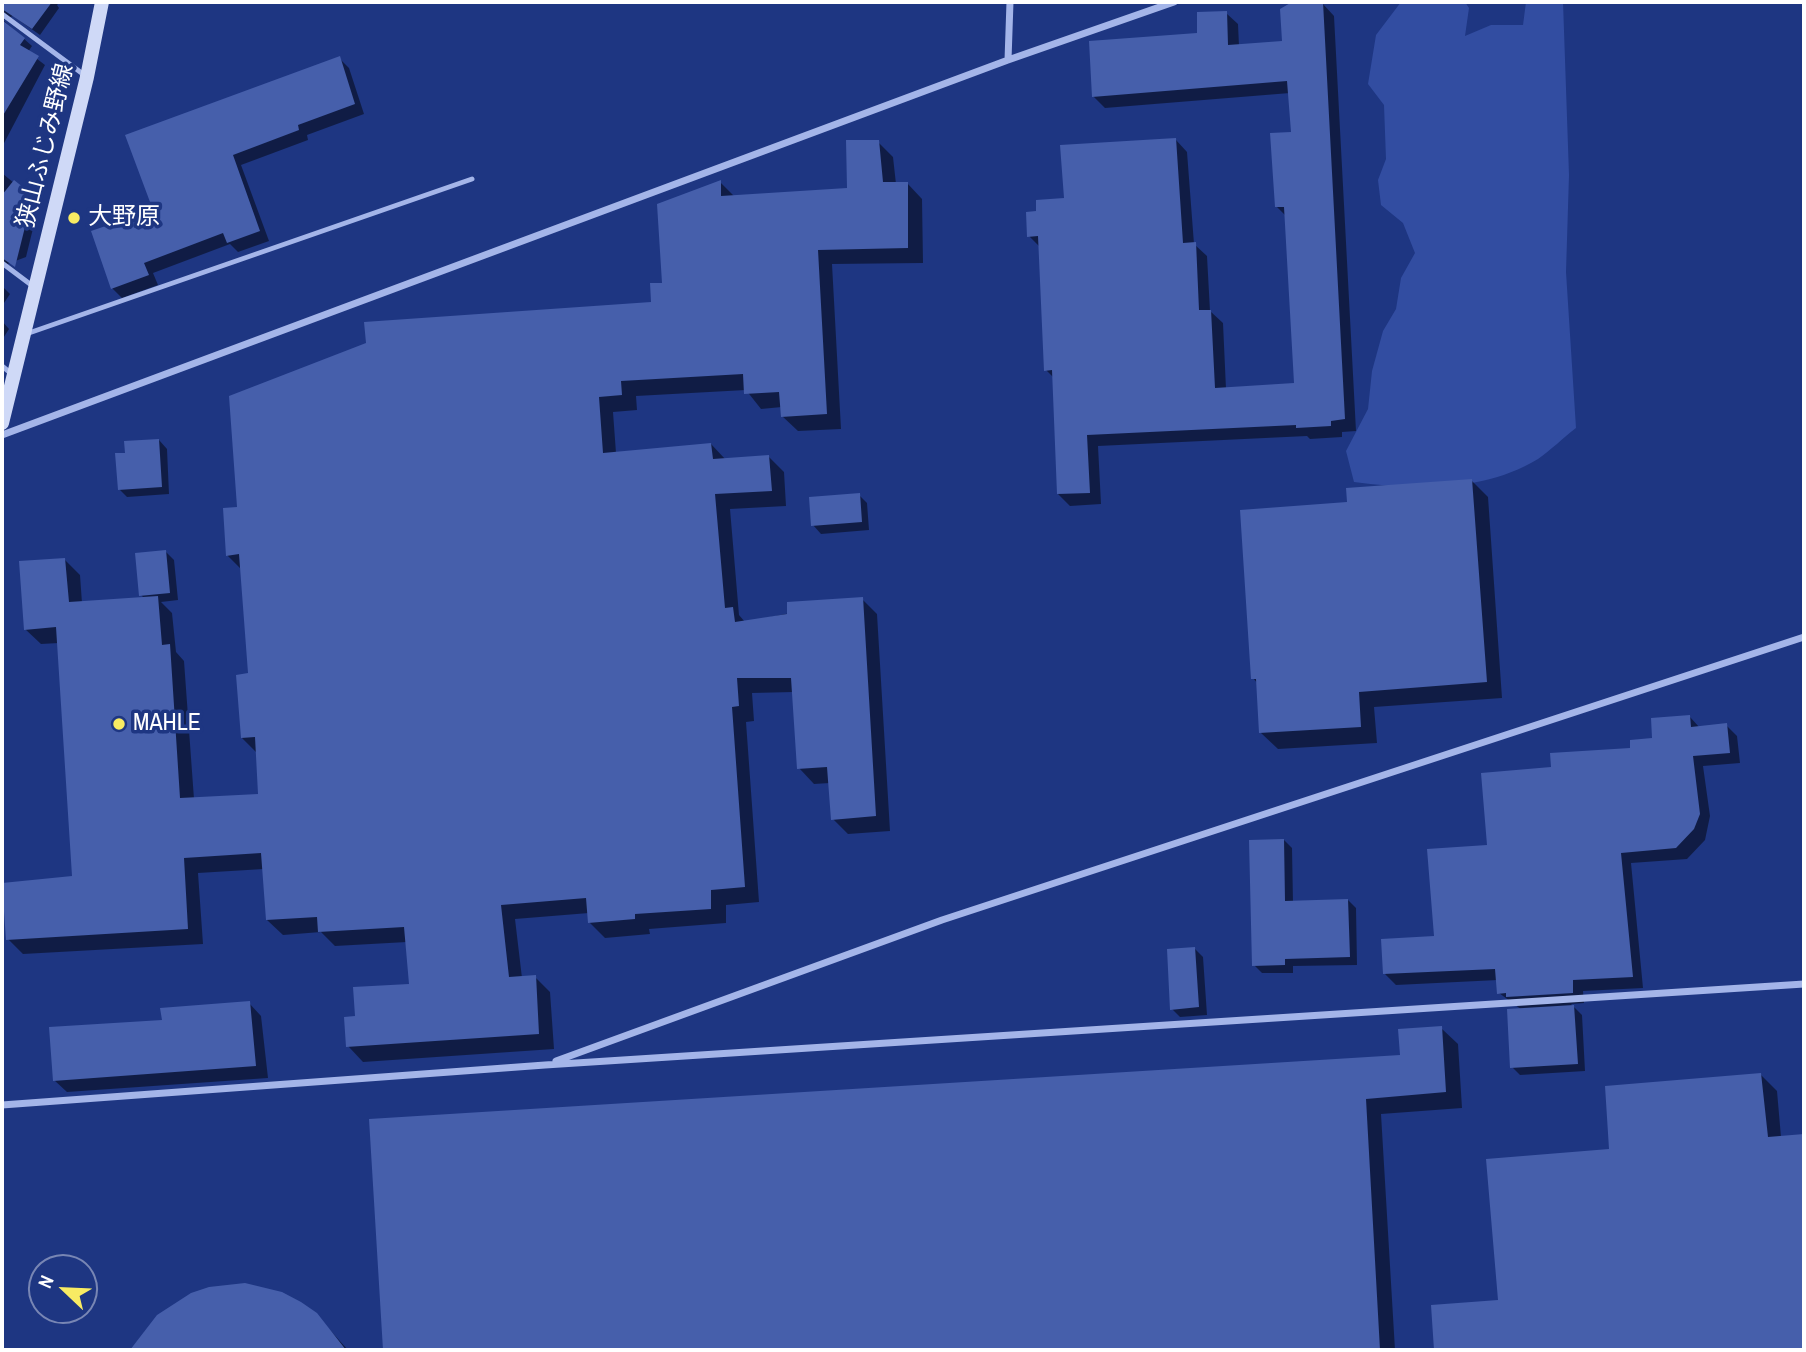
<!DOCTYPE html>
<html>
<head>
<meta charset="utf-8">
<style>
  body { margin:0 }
  #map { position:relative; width:1806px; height:1352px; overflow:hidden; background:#1e3682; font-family:"Archivo Narrow",sans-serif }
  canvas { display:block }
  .frame { position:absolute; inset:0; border:4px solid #fff; pointer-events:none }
  .north { position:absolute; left:28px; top:1254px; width:70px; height:70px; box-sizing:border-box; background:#1e3682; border:2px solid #7886b4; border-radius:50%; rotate:293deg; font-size:19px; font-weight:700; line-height:28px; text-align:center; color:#fff }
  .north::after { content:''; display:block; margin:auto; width:24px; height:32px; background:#f8eb63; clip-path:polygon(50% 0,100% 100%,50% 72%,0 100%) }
</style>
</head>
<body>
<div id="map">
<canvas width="1806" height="1352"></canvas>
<div class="frame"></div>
<div class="north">N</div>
</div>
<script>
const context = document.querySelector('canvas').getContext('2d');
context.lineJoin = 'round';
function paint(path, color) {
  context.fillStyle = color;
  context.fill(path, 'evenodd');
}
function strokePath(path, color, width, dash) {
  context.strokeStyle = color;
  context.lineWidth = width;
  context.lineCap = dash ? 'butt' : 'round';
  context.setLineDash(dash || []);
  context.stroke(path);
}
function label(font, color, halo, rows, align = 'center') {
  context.font = font + ' "Archivo Narrow","Noto Sans JP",sans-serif';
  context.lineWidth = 7;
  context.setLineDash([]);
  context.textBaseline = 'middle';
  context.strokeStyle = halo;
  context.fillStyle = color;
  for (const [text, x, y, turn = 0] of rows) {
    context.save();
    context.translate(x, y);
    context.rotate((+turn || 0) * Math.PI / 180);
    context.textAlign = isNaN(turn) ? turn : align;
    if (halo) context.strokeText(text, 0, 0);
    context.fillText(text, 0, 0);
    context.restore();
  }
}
paint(new Path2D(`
  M1401 2H1465L1469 8 1465 36 1491 25H1523L1526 2H1563L1569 175 1566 272 1576 428C1563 438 1551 450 1538 459 1484 492 1414 490 1354 482L1346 451 1368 409 1372 371 1383 331 1396 309 1401 278 1415 253 1403 223 1381 205 1378 180 1386 159 1384 105 1368 84 1376 35Z`), '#324da1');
paint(new Path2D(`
  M2 2H60L57 5 59 8 40 35 13 16 3 20 32 46 28 52 45 65 2 147Z
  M1323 4 1334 16 1356 431 1342 432V437L1310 439 1307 436 1098 446 1101 504 1070 506 1058 494 1054 378 1046 370 1040 247 1029 236 1038 212 1176 140 1187 152 1194 244 1207 256 1210 311 1223 323 1226 389 1296 385 1286 216 1277 207 1293 134 1290 93 1105 108 1093 96 1199 35 1226 13 1238 24 1239 46 1284 43Z
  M339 58 349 68 364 114 307 135 308 140 241 165 269 241 238 252 230 244 153 273 158 285 122 298 112 288 156 211Z
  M878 142 893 157 896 184 907 183 922 199 923 263 832 264 841 429 798 431 782 416V407L761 409 746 390 636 396 637 410 613 412 616 453 711 444 726 460 769 457 784 472 786 506 730 509 739 615 745 622 862 599 877 614 890 831 848 834 833 819 830 783 814 784 799 768 794 692 752 693 754 721 746 722 759 902 726 905V923L649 929 650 934 605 938 589 922V913L515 919 522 978 535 977 550 992 554 1049 363 1062 348 1046 357 1017 411 985 407 942 335 946 321 932 283 935 267 920 264 869 198 873 203 944 23 954 8 939 74 878 59 643 41 644 25 629 65 560 80 575 82 603 145 599 141 595 166 552 174 560 178 600 161 602 172 613 176 652 184 661 194 799 260 795 257 753 242 738 250 675 242 570 227 555 238 508 653 303 720 182 735 197 848 190Z
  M2 173 39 204 26 257 2 266Z
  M2 286 10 294 2 306Z
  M2 321 9 329 2 340Z
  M159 440 167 449 169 494 127 497 119 489 127 454Z
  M1472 481 1488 497 1502 698 1374 707 1377 743 1278 749 1261 733 1258 684 1253 678Z
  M859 495 867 503 869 530 821 534 813 525Z
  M1690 717 1700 728 1726 725 1737 736 1740 763 1703 766 1710 816 1705 840 1687 859 1631 863 1643 988 1583 991 1584 1003 1571 1004 1582 1015 1585 1071 1520 1075 1512 1067 1522 1010 1499 993 1498 980 1396 985 1385 974 1436 937 1489 846 1552 769 1632 749 1654 740Z
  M1284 840 1292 848 1293 903 1348 900 1356 908 1357 965 1293 966V973H1262L1254 965Z
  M1195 949 1203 957 1207 1015 1180 1017 1172 1009Z
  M249 1003 261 1016 268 1078 67 1092 54 1080 163 1021Z
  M1441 1028 1458 1044 1462 1108 1381 1114 1395 1350H385L371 1120 1401 1057Z
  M1761 1075 1777 1091 1781 1137 1804 1136V1350H1436L1433 1307 1500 1301 1611 1151Z
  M329 1329 348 1350H135L145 1331Z`), '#0007');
paint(new Path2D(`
  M2 2H52L32 29 2 9Z
  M1292 2H1323L1345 419 1331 421V426L1296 428V425L1087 435 1090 493 1057 494 1052 370 1044 371 1038 236 1027 237 1026 212 1036 211V200L1064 198 1060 145 1176 138 1183 243 1196 242 1199 310H1211L1215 388 1294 383 1284 207H1275L1270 133 1291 132 1287 81 1092 97 1089 41 1197 33V12L1227 11 1228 45 1282 41 1280 9Z
  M2 20 25 38 20 45 39 56 2 117Z
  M340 56 355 104 298 125 299 130 233 155 260 231 227 243 223 233 144 263 149 275 111 289 91 231 153 210 125 135Z
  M846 140H879L883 182H908V248L818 250 827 414 781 417 779 392 744 394 743 374 621 381 622 395 599 397 603 453 711 443 713 459 769 455 772 491 715 494 725 608 733 607 735 622 787 614V602L863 597 876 816 831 820 827 767 797 769 791 678H737L739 706 732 707 745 887 711 890V909L635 914V919L588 923 586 898 501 905 509 977 536 975 539 1034 346 1047 344 1017 355 1016 353 987 409 984 404 927 318 932 317 917 266 920 261 853 184 858 188 929 6 940 2 883 72 876 56 627 24 630 19 561 65 558 69 602 158 596 162 645 170 644 180 798 258 794 255 737 241 738 236 675 248 673 239 554 226 556 223 508 237 507 229 396 366 343 364 322 651 302 650 283H662L657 204 721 180V196L847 188Z
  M14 180 33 195 15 267 2 258V195Z
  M159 439 162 487 118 490 115 453H125L124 441Z
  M1472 479 1487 682 1359 692 1361 727 1259 733 1256 679H1251L1240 510 1347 502 1346 488Z
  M860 493 862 522 811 526 809 497Z
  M166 550 170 593 139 596 135 553Z
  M1690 715 1691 727 1727 723 1730 753 1693 756 1700 814 1694 829 1676 848 1621 853 1633 977 1573 980V993L1506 997V993L1497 994 1495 969 1383 974 1381 939 1434 936 1427 849 1487 845 1481 773 1551 767 1550 753 1630 748V740L1652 738 1651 718Z
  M1284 839 1285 901 1348 899 1350 957 1285 959V965L1252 966 1249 840Z
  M1195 947 1199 1007 1170 1010 1167 949Z
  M250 1001 256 1066 53 1081 49 1027 162 1020 160 1008Z
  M1574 1005 1578 1064 1510 1068 1507 1009Z
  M1442 1026 1446 1092 1366 1099 1380 1350H383L369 1119 1400 1055 1398 1029Z
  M1761 1073 1768 1137 1804 1134V1350H1434L1431 1305 1498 1300 1486 1159 1609 1149 1605 1086Z
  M245 1283 282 1292 301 1302 317 1313 346 1350H130L157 1315 191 1293 209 1287Z`), '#465fab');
strokePath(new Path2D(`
  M2 14 87 77
  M2 263 34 287
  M26 334 472 179
  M2 366 13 375`), '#a4b5e9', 5);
strokePath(new Path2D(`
  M1008 60 1010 2
  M2 435 1008 60 1174 2
  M556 1061 942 920 1804 637
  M2 1105 545 1065 1804 984`), '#a4b5e9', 7);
strokePath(new Path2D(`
  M2 423 87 77 102 2`), '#cfd9f7', 14);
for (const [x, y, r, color] of [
  [74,218,7,"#f8eb63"],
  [119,724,7,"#f8eb63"]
]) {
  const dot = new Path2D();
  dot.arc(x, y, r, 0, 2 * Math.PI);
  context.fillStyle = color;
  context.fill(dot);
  strokePath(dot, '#1e3682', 2.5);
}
label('24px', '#fff', '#1e3682', [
  ["狭山ふじみ野線",46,146,-76]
]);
label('24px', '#fff', '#1e3682', [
  ["大野原",88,218],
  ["MAHLE",133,724]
], 'left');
</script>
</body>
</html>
